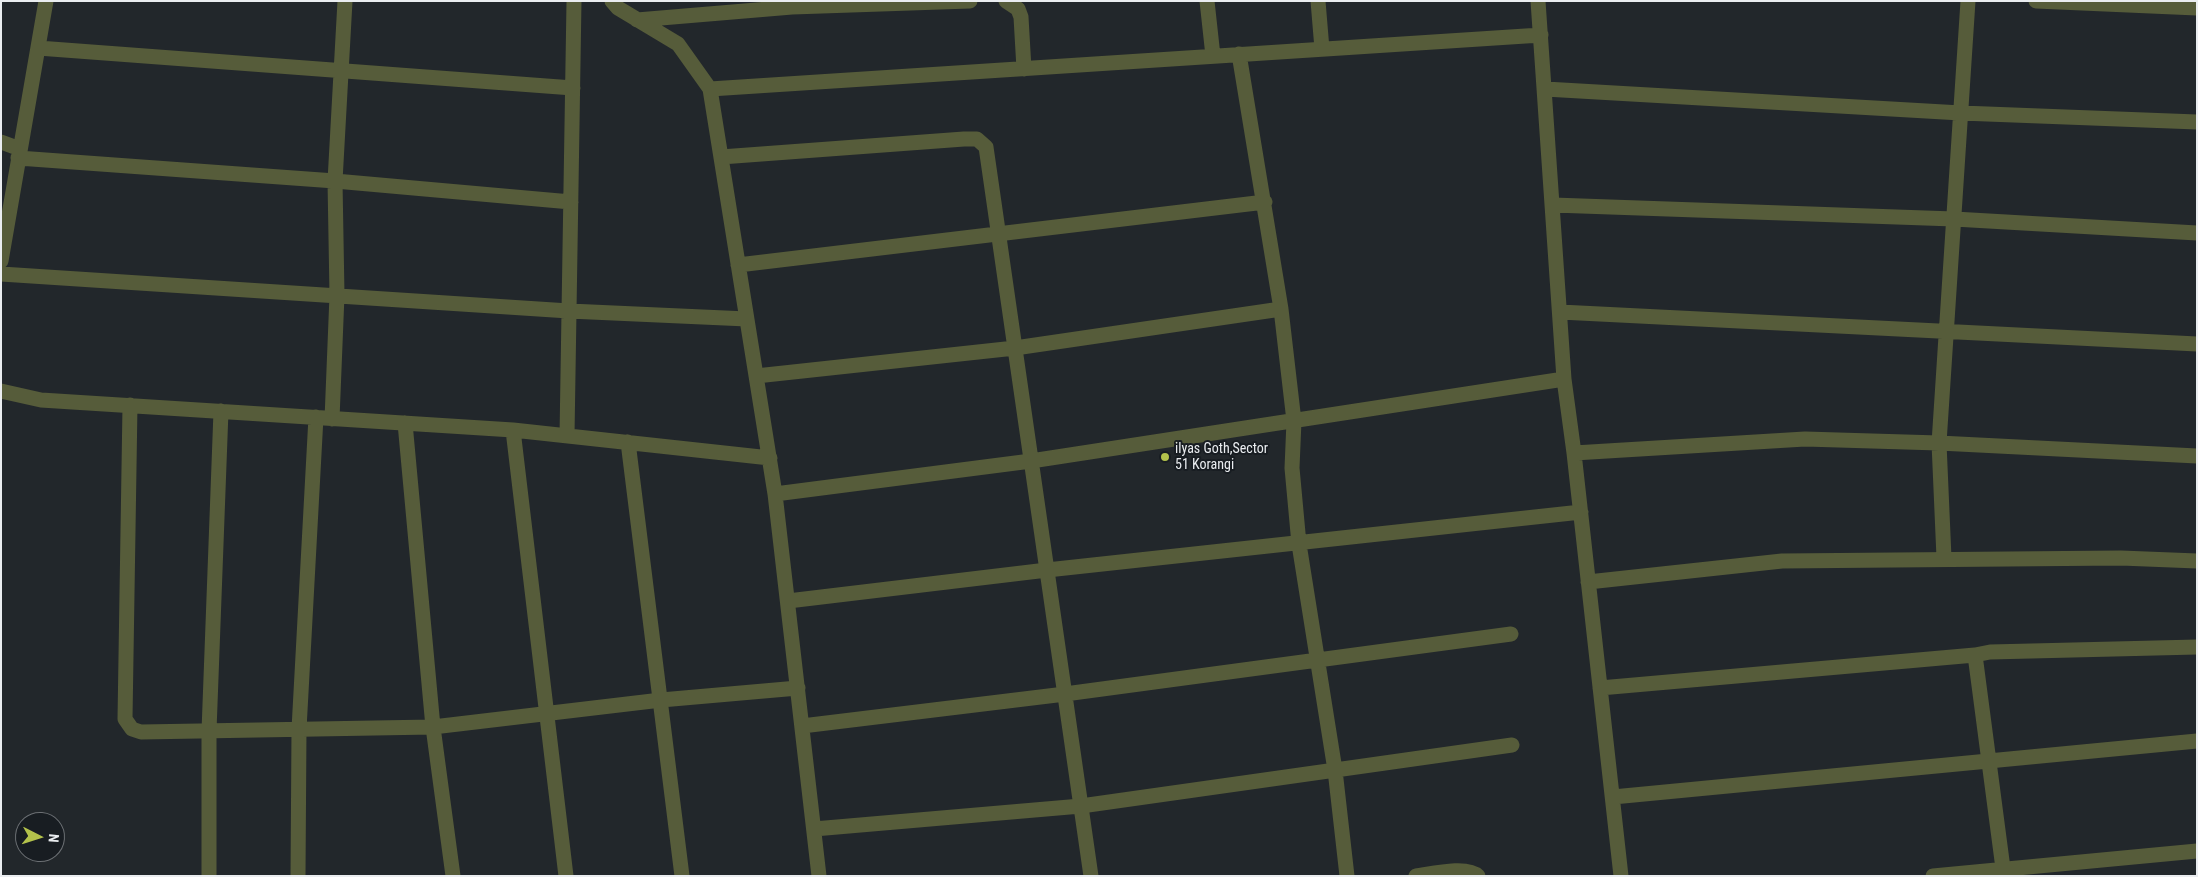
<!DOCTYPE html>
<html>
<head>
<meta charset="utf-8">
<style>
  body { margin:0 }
  #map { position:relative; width:2198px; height:877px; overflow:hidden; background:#22272b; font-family:"Roboto Condensed",sans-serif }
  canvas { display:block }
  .frame { position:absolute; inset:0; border:2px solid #eaedf0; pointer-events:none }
  .north { position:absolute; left:15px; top:812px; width:50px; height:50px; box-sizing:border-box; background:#181d22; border:1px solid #6c7074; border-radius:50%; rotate:95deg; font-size:14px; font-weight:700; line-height:20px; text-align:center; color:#eaedf0 }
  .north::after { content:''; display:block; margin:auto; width:18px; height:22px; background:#b3c24b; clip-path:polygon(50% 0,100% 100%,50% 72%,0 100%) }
</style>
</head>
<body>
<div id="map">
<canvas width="2198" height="877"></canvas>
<div class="frame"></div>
<div class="north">N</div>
</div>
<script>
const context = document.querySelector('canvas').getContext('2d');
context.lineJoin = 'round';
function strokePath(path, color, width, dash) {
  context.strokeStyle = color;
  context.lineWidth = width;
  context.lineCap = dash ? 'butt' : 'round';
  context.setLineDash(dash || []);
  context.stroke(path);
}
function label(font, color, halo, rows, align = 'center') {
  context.font = font + ' "Roboto Condensed",sans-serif';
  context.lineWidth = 4;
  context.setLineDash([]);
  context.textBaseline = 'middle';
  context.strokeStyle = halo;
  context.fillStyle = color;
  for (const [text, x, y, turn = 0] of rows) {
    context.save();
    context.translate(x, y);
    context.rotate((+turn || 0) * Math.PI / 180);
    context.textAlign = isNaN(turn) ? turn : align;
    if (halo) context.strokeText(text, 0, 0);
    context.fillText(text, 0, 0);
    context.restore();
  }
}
strokePath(new Path2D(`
  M612 1 618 8 678 44 710 89 775 494 819 876
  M1006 1 1018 9 1021 17 1024 69
  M1207 1 1213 56
  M1318 1 1322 49
  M1538 1 1564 379 1574 453 1621 876
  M2036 1 2197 8
  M637 20 792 7 970 1
  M38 48 573 88
  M1239 54 1281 309 1294 421 1292 468 1299 544 1335 770 1347 876
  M710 89 1541 35
  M1545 89 1961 113 2197 122
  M1 142 20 149
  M721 157 964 139H977L986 147 1091 876
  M18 158 335 181 571 202
  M1553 205 1954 219 2197 233
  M1 261 46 1
  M738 265 1265 202
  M1 274 569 311 747 319
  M1560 312 2197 344
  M756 376 1015 348 1281 309
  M1 391 41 400 513 430 770 458
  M130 405 125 719 132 729 141 732 433 727 661 700 798 688
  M332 419 337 295 335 181 345 1
  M405 423 433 727 453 876
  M513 430 566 876
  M567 436 574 1
  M628 442 682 876
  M1574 453 1805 439 1939 443 2197 456
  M775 494 1031 461 1564 379
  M1944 558 1939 443 1968 1
  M1588 582 1782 561 2121 558 2197 561
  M788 601 1047 570 1581 512
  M1600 688 1975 655
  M802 726 1065 694 1511 634
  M1613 797 2197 741
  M814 829 1081 806 1512 745
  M209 876V731L221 411
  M298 876 299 729 316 417
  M1416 876C1431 874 1467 865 1478 876
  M1933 876 2197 851
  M2004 876 1975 655 1990 652 2197 647`), '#565c3a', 15);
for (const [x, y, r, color] of [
  [1165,457,5,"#b3c24b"]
]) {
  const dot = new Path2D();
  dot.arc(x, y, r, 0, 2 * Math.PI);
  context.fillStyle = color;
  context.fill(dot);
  strokePath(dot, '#181d22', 2);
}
label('14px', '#eaedf0', '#181d22', [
  ["ilyas Goth,Sector",1175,449],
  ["51 Korangi",1175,465]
], 'left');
</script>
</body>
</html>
